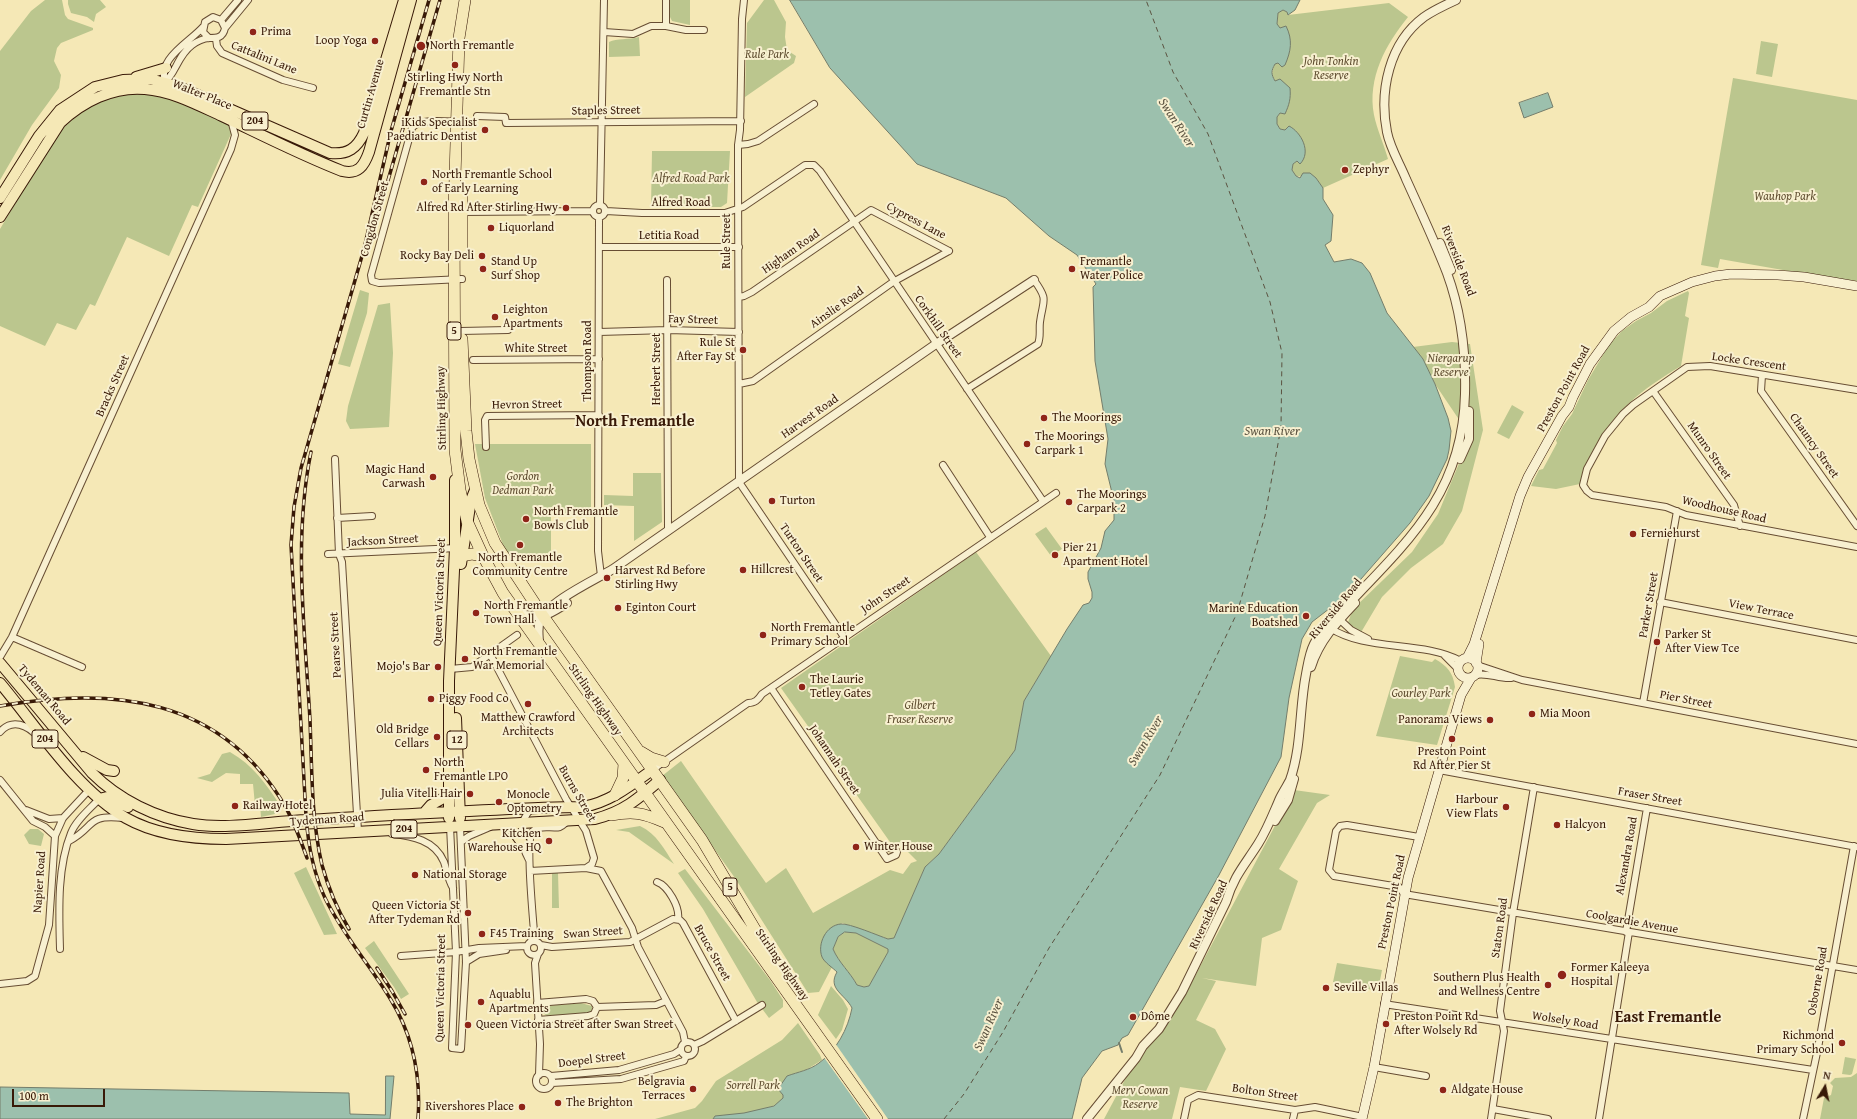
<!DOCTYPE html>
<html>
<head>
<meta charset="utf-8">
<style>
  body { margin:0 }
  #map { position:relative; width:1857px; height:1119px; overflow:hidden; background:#f5e8b6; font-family:"Gentium Book Plus",serif }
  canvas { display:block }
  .north { position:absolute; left:1805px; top:1067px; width:40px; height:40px; -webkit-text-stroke:3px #f8f0d0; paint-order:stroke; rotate:10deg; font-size:11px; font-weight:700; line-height:16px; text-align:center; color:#381907 }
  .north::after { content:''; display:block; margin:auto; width:14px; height:18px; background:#381907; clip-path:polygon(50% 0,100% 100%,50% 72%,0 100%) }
  .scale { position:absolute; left:12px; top:1089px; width:93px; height:18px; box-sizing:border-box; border:2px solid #381907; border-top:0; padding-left:5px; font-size:12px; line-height:14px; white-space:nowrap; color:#381907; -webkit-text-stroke:3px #f8f0d0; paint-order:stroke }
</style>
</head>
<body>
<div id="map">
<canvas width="1857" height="1119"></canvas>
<div class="north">N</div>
<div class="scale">100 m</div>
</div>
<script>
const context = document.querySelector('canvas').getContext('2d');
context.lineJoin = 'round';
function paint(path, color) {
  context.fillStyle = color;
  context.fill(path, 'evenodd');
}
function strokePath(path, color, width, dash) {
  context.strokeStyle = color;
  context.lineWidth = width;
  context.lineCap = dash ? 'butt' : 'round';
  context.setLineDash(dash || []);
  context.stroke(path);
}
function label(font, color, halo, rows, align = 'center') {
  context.font = font + ' "Gentium Book Plus",serif';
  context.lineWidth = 4;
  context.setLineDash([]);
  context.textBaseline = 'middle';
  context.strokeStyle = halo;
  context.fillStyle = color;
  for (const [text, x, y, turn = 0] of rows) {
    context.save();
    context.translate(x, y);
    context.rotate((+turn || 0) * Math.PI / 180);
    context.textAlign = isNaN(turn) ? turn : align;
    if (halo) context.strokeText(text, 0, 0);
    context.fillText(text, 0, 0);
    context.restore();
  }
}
paint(new Path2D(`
  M45 0H62L65 15 68 19 93 28V30L61 43 57 48 54 61 61 75 59 88 32 125 0 180V51L31 11Z
  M68 0H100L106 7 96 14 94 22 87 17 71 13 68 4Z
  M670 0H690V25L672 21 670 17Z
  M764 0H774L786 22 785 37 787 50 796 56 794 63 745 97 747 23Z
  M1389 3 1408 17C1386 44 1367 78 1374 115 1377 130 1384 144 1388 159L1323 188 1316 178 1296 176 1292 170 1293 164 1297 161 1285 130 1280 129 1277 124V117L1280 113 1275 81 1272 75 1274 64 1278 63 1286 26 1280 29 1277 24 1278 13 1283 10 1287 12 1288 15Z
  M639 37 640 56 609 57V42C617 38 628 40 639 37Z
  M1761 41 1778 44 1772 77 1756 74Z
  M1733 78 1857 100V281L1800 273 1720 259 1718 268 1701 265Z
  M133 93 157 95 179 101 226 123 230 127 232 133 231 134 198 207 192 205 169 256 127 237 95 306 90 304 76 330 57 323 45 346 0 326V229L44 155 64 127 84 110 100 101 111 97Z
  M652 151H730L727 203 721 207H651Z
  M360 290 369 293 367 313 350 367 338 364Z
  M1688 291 1689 293 1685 316 1689 318 1681 366C1640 391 1617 408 1594 450 1590 458 1584 467 1582 475 1581 478 1581 481 1580 484L1556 489 1531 486 1539 470 1543 469 1557 443 1556 440 1563 426 1572 414 1588 380 1609 345 1622 331 1636 321 1651 313 1667 301Z
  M390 303 393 353 389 427 350 429 346 421 348 406 378 305Z
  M1452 342 1470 344 1483 430 1462 511 1443 544 1411 568 1382 597 1360 634 1347 625 1353 609 1412 552 1438 514 1465 449 1462 424 1435 384 1423 359 1413 347Z
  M1512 405 1524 412 1509 439 1497 433Z
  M475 444H591V514L551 513V554L507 555 485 498Z
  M633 473H661L662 522 634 541V506L604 505V495L633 496Z
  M1046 527 1062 549 1051 556 1035 534Z
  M976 552 1051 656 1024 701 1015 750 939 854 925 867 894 938 888 939 842 923 823 958 832 967 819 992 808 993 735 878 662 776 681 761 766 883 786 868 813 913 890 870 903 874 911 863 917 861 901 845 890 842 781 688Z
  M1400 656 1432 662 1435 659C1447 666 1453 672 1455 687L1437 745 1376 736Z
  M230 752C253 765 266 784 280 805L274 807 275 814 261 817 260 805H255L253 784H240V774L226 773 212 782 197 778 210 774 222 754Z
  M1294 790 1330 795 1317 803 1279 869 1298 881 1281 930 1262 938 1256 986 1202 978 1216 981 1196 1020 1215 1029 1226 1049 1206 1091 1180 1087 1172 1119H1104L1128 1074 1175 1009 1195 976Z
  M640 826C657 834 664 849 674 864L629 832 616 830Z
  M30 829H38L44 834 41 846 29 844 24 835Z
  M306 867 337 934 324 935 294 873Z
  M685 869 770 980 783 1000V1007L769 1018 757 1002 703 909 678 873Z
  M552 873H558L559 908H552Z
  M845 932 856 933 888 949V952L869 986 864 987 857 985C850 972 839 963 833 949L838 937Z
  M374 941 409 994 401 999 394 987 365 948Z
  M1337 963 1382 970 1378 991 1333 982Z
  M831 986 843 1000 848 1009 842 1030 836 1039 818 1015Z
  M581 1003 592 1006V1011L585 1014 547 1016 543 1013 546 1006Z
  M798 1023 820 1055 822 1060 806 1070 787 1076C786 1082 786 1092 783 1098 777 1111 729 1117 715 1116L713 1119H655L695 1108 702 1101 716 1081 782 1040Z
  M1845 1057 1856 1059 1852 1074 1850 1075 1842 1074Z
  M1857 1073V1119H1820L1824 1098 1831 1095 1833 1086 1830 1083 1835 1078 1851 1077Z`), '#bbc68e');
const water = new Path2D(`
  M790 0H1300L1295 10 1288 15 1287 12 1283 10 1278 13 1277 24 1280 28 1286 26C1293 40 1291 51 1285 65L1282 67 1278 63 1275 64C1271 71 1271 74 1275 81L1280 79 1290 88C1291 99 1289 105 1285 114L1280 113 1277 117V124L1280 129 1285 130 1289 126C1301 132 1312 152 1300 164L1297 161 1293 164 1292 170 1296 176 1300 178 1303 173H1310L1316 178 1323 188V199L1333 215 1331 241 1325 245 1334 262 1351 259 1362 263 1370 273 1387 313 1423 359 1435 384 1448 418 1451 431 1449 450 1447 459 1429 496 1410 523 1347 595 1312 622 1302 639 1289 698 1281 757 1219 875 1128 1035 1122 1038 1118 1045 1102 1051 1082 1078 1072 1119H713L715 1116 744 1113 774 1106 783 1098V1095L778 1089 787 1076C798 1072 810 1070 819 1063 836 1051 848 1029 852 1008 845 994 827 989 837 972 833 968 824 962 822 957 817 944 826 925 841 924 849 923 879 936 888 939L894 938 925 867 939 854 1015 750 1024 701 1067 629 1083 605 1089 603 1092 598V592L1088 579V572L1101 548 1105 531 1114 520V501L1105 464 1108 439 1095 361 1093 287 1096 284 1077 255 1049 236 1006 198 917 164 830 68ZM845 932 856 933 888 949V952L869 986 864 987 857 985C850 972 839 963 833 949L838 937Z
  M1548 93 1553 107 1524 118 1519 103Z
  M386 1076H394L390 1119H0V1087L349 1093 350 1114 385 1115Z`);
paint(water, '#9cc0ad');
strokePath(water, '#747d6b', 1);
paint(new Path2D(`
  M835 1043 888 1119H868L823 1056Z`), '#f5e8b6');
strokePath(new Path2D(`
  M1119 1043 1122 1052`), '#747d6b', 2);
strokePath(new Path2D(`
  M944 1119 964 1094 1003 1032 1049 948 1160 775 1237 613 1265 516 1281 427 1282 353 1270 302 1208 134 1173 72 1146 0`), '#5b5341', 1, [5, 4]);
const minor = new Path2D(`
  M744 0 742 19 740 130 738 145V170L739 482 844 637
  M221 20 238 0
  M666 26 686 30H704
  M225 28 248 0
  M604 32 633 34 651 26H666V0
  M216 39 217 46 222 53 283 80 313 88
  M163 84C176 74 177 56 192 45 196 42 204 38 209 38 217 38 223 38 225 28L221 20 213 17 205 22 203 32 209 38
  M166 85C155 59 189 43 203 27
  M477 116 505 117 506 123 741 121
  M738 145 748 144 758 141 814 104
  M600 204 604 0
  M593 211a6 6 0 1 1 12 0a6 6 0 1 1-12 0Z
  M606 211 642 213H725L743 207 805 165H814L820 171 1043 501
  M461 212 593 211
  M599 217 598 551 601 576
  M599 247H739
  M462 279 379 283 372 281 371 275 412 128C419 117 451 122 463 122
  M667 280 668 530
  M739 297 744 296 752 292 871 210 949 251
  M461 331 508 330
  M599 332 668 330 739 332
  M473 360 599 359
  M1762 375 1761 391 1857 526
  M739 384 753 381 893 282 949 251
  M967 389 1038 344C1041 336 1039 330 1040 322 1043 299 1049 301 1034 280
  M1857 390 1710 366 1687 367 1633 405 1623 414 1605 436 1587 469 1583 485 1587 491 1592 495 1666 507 1686 515 1857 547
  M1653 391 1734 505 1740 526
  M486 447 485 420 487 416 599 415
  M335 459 339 554 342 562 358 831H361
  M943 465 990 537
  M337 518 372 516
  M328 554 457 548
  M1660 602 1857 640
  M1337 617 1351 630 1368 639
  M1330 628C1367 652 1421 640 1461 661
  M12 637 82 667
  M490 654 566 799 586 831 594 858 592 864 586 868
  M1445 656 1458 669
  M0 657 12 637 231 149 235 135 231 120
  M1477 665 1522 680 1857 744
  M450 669 472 667 517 635
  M1475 675C1488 672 1498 679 1511 678
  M771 688 887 859 896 855 897 852 895 849 884 847 879 844
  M1643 703 1677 511
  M0 732C12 718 28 725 38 737
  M652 770 748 703C755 703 758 700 762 694L1056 493
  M1439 770 1857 847
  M0 780 33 821 45 827 55 836
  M26 810 49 819 63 818
  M450 826 456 952 452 1048 461 1049 466 962 460 826
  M392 834C412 836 435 840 444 862 447 871 448 880 453 888
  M1419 837 1347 825 1340 826 1336 831 1329 870 1334 876 1399 887 1404 894 1857 970
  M69 841C96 827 85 814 123 818
  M461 842 469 836 490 827
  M529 860C520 843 517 822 532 808
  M530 871 586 868 601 871 632 928 638 947 683 1032 685 1042
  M657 882C668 886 680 907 678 919
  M1626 932 1647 808
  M527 948a7 7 0 1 1 14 0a7 7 0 1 1-14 0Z
  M531 941 534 932C533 917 525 838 533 831 540 824 552 829 560 827 563 826 565 823 568 821
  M541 945 552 947 630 942 673 919 680 920 683 923 736 1021
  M60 949C59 911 57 868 71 833 76 820 90 809 99 799
  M538 954 535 963 540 1044 539 1075
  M401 956 456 952 479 948 527 946
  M466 962 479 954 506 950
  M0 984 27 981 35 976 49 925 55 836 63 818 89 790
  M537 1003 586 999 593 1001 597 1007 594 1014 588 1016 538 1020
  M1384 1004 1813 1070
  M597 1007 656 1005 666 1001
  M681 1049a7 7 0 1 1 14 0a7 7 0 1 1-14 0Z
  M694 1045 703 1041 762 1005
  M1374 1067 1426 1076
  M536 1081a8 8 0 1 1 16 0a8 8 0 1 1-16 0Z
  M551 1076 619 1070 674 1054 680 1050
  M552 1083 621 1079 684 1061 686 1056
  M1493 1109 1548 1119
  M1184 1119 1188 1100 1198 1095 1295 1110 1315 1107 1363 1117
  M1293 1119 1295 1110
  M1491 1119 1504 1031 1500 1011 1513 913 1534 787
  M1599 1119 1629 932
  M1803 1119 1818 1048 1854 846`);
const tertiary = new Path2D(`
  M1440 243 1451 270
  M1460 459 1469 439V411
  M518 614C545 618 543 618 567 603
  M539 643C539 637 537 628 540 621 547 602 595 580 613 569L936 344 1034 280
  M1311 667C1319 641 1337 622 1355 603
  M1275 821 1288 800 1294 779
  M1087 1119 1136 1058 1143 1046 1159 1029 1182 992 1226 902C1234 876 1244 866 1258 844 1267 830 1273 814 1280 798 1283 792 1287 786 1290 780 1302 746 1299 709 1306 674 1308 664 1309 654 1314 644 1324 624 1342 611 1357 595 1417 533 1463 485 1465 394 1466 354 1461 311 1447 273 1435 242 1420 210 1406 179 1400 164 1390 148 1387 132 1379 91 1389 43 1424 17 1434 10 1445 5 1456 0`);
const secondary = new Path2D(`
  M1467 658 1474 644 1520 496 1528 477 1562 416 1569 407 1573 397 1590 364 1614 331 1631 317 1649 307 1660 296 1692 282 1715 276 1731 274 1778 275 1804 277 1857 286
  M1458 668a10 10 0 1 1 20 0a10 10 0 1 1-20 0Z
  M1476 663 1479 644
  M1362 1119 1374 1067 1408 878 1461 695 1471 678`);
const primary = new Path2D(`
  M136 77 166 68
  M0 198 39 136 60 110 95 87 123 80 150 79 177 86 330 153C348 155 357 148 364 133L404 0
  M0 217 60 123C82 102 113 86 145 89 172 91 198 105 222 116 262 135 301 155 342 171 358 175 364 166 369 152L411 0
  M461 564 471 500 475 490
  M0 663 92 773C119 800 156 818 193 824 229 830 271 821 308 820 399 815 491 808 583 807 610 802 630 786 652 770
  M0 683C37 727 76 789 126 818 156 835 191 839 226 839L595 819C623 812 638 799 660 780
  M456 718 460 818
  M83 757 107 770 114 771
  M99 799 107 797 128 807
  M424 813 431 805 449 795
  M449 818V681L455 548V480
  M506 824 512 829 523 844`);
const trunk = new Path2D(`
  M465 0 459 38 454 212 455 450 460 490 467 521 483 556 503 593 877 1119
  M462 248V189
  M462 339 466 431 469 459 479 505 495 543 543 616 702 840 781 973
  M461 556 472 554 483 556
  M641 752 651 758 664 762
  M615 795 623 778 624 764
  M611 815C634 811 643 813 664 822`);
strokePath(minor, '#674d33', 8);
strokePath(tertiary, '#674d33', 10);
strokePath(secondary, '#381907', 10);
strokePath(primary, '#381907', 12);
strokePath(trunk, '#381907', 12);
strokePath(minor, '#f8f0d0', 6);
strokePath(tertiary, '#f8f0d0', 8);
strokePath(secondary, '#f8f0d0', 9);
strokePath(primary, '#f5e8b6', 10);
strokePath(trunk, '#f5e8b6', 11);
const rail = new Path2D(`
  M378 215 440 0
  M311 452C293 540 305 631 310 720 312 768 311 818 322 865 328 887 337 909 349 929
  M0 706C113 686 221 697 285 806 294 822 301 841 307 858
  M377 968 392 991 405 1014
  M418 1119C421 1077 413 1036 391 1000 370 965 343 935 325 898 313 872 308 844 306 816L291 545 294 507 301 468 364 249 391 131 429 0`);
strokePath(rail, '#381907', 3.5);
strokePath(rail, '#f8f0d0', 2, [6]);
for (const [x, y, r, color] of [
  [253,32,4,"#8f2418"],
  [375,41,4,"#8f2418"],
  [421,46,5,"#8f2418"],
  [455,65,4,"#8f2418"],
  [485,130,4,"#8f2418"],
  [1345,170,4,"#8f2418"],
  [424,182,4,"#8f2418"],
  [566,208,4,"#8f2418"],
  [491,228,4,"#8f2418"],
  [482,256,4,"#8f2418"],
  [483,269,4,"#8f2418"],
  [1072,269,4,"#8f2418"],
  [495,317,4,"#8f2418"],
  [743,350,4,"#8f2418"],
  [1044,418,4,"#8f2418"],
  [1027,444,4,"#8f2418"],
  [433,477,4,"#8f2418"],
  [772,501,4,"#8f2418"],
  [1069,502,4,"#8f2418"],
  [526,519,4,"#8f2418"],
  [1633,534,4,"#8f2418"],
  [520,545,4,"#8f2418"],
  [1055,555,4,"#8f2418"],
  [743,570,4,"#8f2418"],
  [607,578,4,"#8f2418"],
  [618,608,4,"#8f2418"],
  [476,613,4,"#8f2418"],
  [1306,616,4,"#8f2418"],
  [763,635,4,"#8f2418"],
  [1657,642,4,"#8f2418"],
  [465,659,4,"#8f2418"],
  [438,667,4,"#8f2418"],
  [802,687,4,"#8f2418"],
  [431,699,4,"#8f2418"],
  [528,704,4,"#8f2418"],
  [1532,714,4,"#8f2418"],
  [1490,720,4,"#8f2418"],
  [437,737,4,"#8f2418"],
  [1452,739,4,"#8f2418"],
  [426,770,4,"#8f2418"],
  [470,794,4,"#8f2418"],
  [499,802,4,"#8f2418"],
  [235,806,4,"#8f2418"],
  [1506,807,4,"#8f2418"],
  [1557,825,4,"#8f2418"],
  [549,841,4,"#8f2418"],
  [856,847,4,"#8f2418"],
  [415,875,4,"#8f2418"],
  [468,913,4,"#8f2418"],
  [482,934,4,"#8f2418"],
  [1562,975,5,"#8f2418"],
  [1548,985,4,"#8f2418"],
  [1326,988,4,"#8f2418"],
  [481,1002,4,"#8f2418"],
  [1133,1017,4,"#8f2418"],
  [1386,1024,4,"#8f2418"],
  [468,1025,4,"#8f2418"],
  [1842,1043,4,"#8f2418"],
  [693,1089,4,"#8f2418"],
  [1443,1090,4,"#8f2418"],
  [558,1103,4,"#8f2418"],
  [522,1107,4,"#8f2418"]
]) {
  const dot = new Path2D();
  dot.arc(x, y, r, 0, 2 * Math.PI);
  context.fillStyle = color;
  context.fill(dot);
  strokePath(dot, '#f8f0d0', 1.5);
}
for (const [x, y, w] of [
  [255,121,26],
  [454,331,14],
  [45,739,26],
  [457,740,20],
  [404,829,26],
  [730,887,14]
]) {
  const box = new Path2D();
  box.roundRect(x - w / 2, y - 9, w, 18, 3);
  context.fillStyle = '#f8f0d0';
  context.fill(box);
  strokePath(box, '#381907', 1);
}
label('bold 11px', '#381907', null, [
  ["204",255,121],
  ["5",454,331],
  ["204",45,739],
  ["12",457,740],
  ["204",404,829],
  ["5",730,887]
]);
label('12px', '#381907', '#f8f0d0', [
  ["Prima",261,32],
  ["Loop Yoga",367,41,"right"],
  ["North Fremantle",430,46],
  ["Stirling Hwy North",455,78,"center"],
  ["Fremantle Stn",455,92,"center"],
  ["iKids Specialist",477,123,"right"],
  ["Paediatric Dentist",477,137,"right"],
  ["Zephyr",1353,170],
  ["North Fremantle School",432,175],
  ["of Early Learning",432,189],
  ["Alfred Rd After Stirling Hwy",558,208,"right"],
  ["Liquorland",499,228],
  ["Rocky Bay Deli",474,256,"right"],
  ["Stand Up",491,262],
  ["Surf Shop",491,276],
  ["Fremantle",1080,262],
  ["Water Police",1080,276],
  ["Leighton",503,310],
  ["Apartments",503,324],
  ["Rule St",735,343,"right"],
  ["After Fay St",735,357,"right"],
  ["The Moorings",1052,418],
  ["The Moorings",1035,437],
  ["Carpark 1",1035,451],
  ["Magic Hand",425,470,"right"],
  ["Carwash",425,484,"right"],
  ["The Moorings",1077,495],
  ["Carpark 2",1077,509],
  ["Turton",780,501],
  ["North Fremantle",534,512],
  ["Bowls Club",534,526],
  ["Ferniehurst",1641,534],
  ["Pier 21",1063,548],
  ["Apartment Hotel",1063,562],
  ["North Fremantle",520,558,"center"],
  ["Community Centre",520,572,"center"],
  ["Hillcrest",751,570],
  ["Harvest Rd Before",615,571],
  ["Stirling Hwy",615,585],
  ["North Fremantle",484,606],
  ["Town Hall",484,620],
  ["Eginton Court",626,608],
  ["Marine Education",1298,609,"right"],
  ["Boatshed",1298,623,"right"],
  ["North Fremantle",771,628],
  ["Primary School",771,642],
  ["Parker St",1665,635],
  ["After View Tce",1665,649],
  ["North Fremantle",473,652],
  ["War Memorial",473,666],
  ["Mojo's Bar",430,667,"right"],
  ["The Laurie",810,680],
  ["Tetley Gates",810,694],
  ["Piggy Food Co",439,699],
  ["Mia Moon",1540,714],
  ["Matthew Crawford",528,718,"center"],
  ["Architects",528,732,"center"],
  ["Panorama Views",1482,720,"right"],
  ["Old Bridge",429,730,"right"],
  ["Cellars",429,744,"right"],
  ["Preston Point",1452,752,"center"],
  ["Rd After Pier St",1452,766,"center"],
  ["North",434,763],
  ["Fremantle LPO",434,777],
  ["Julia Vitelli Hair",462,794,"right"],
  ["Monocle",507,795],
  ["Optometry",507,809],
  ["Harbour",1498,800,"right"],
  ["View Flats",1498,814,"right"],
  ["Railway Hotel",243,806],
  ["Halcyon",1565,825],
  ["Kitchen",541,834,"right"],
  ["Warehouse HQ",541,848,"right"],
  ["Winter House",864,847],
  ["National Storage",423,875],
  ["Queen Victoria St",460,906,"right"],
  ["After Tydeman Rd",460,920,"right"],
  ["F45 Training",490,934],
  ["Former Kaleeya",1571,968],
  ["Hospital",1571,982],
  ["Southern Plus Health",1540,978,"right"],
  ["and Wellness Centre",1540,992,"right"],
  ["Seville Villas",1334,988],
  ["Aquablu",489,995],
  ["Apartments",489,1009],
  ["Dôme",1141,1017],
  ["Preston Point Rd",1394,1017],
  ["After Wolsely Rd",1394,1031],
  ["Queen Victoria Street after Swan Street",476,1025],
  ["Richmond",1834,1036,"right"],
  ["Primary School",1834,1050,"right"],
  ["Belgravia",685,1082,"right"],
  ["Terraces",685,1096,"right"],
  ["Aldgate House",1451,1090],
  ["The Brighton",566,1103],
  ["Rivershores Place",514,1107,"right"]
], 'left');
label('italic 12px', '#5f4d30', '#f8f0d0', [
  ["Rule Park",767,55],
  ["John Tonkin",1331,62],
  ["Reserve",1331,76],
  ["Alfred Road Park",691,179],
  ["Wauhop Park",1785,197],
  ["Niergarup",1451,359],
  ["Reserve",1451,373],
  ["Gordon",523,477],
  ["Dedman Park",523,491],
  ["Gourley Park",1421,694],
  ["Gilbert",920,706],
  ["Fraser Reserve",920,720],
  ["Sorrell Park",753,1086],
  ["Merv Cowan",1140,1091],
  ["Reserve",1140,1105]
]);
label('12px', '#381907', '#f8f0d0', [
  ["Cattalini Lane",264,58,22],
  ["Curtin Avenue",371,94,-74],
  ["Walter Place",202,95,22],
  ["Staples Street",606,111,-1],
  ["Alfred Road",681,203],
  ["Congdon Street",375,219,-74],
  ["Cypress Lane",916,221,28],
  ["Letitia Road",669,236],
  ["Rule Street",727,241,-90],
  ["Higham Road",791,252,-35],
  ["Riverside Road",1458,261,69],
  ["Ainslie Road",837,308,-35],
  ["Fay Street",693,320,2],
  ["Corkhill Street",938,327,55],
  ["White Street",536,349],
  ["Thompson Road",588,361,-90],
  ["Locke Crescent",1749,362,8],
  ["Herbert Street",657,369,-90],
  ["Bracks Street",113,386,-66],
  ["Preston Point Road",1564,389,-61],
  ["Hevron Street",527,405,-1],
  ["Stirling Highway",442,408,-91],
  ["Harvest Road",810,417,-35],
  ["Chauncy Street",1814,446,55],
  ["Munro Street",1709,451,55],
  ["Woodhouse Road",1724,510,13],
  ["Jackson Street",383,541,-3],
  ["Turton Street",801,553,56],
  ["Queen Victoria Street",440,592,-88],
  ["John Street",886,595,-34],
  ["Parker Street",1649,605,-80],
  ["Riverside Road",1336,609,-50],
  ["View Terrace",1761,610,11],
  ["Pearse Street",336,645,-93],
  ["Tydeman Road",44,695,50],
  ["Stirling Highway",595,700,55],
  ["Pier Street",1686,700,11],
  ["Johannah Street",834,760,56],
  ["Burns Street",577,794,60],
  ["Fraser Street",1650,797,10],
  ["Tydeman Road",327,820,-4],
  ["Alexandra Road",1627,856,-80],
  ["Napier Road",40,882,-86],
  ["Preston Point Road",1392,902,-78],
  ["Riverside Road",1209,915,-65],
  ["Coolgardie Avenue",1632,922,10],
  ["Staton Road",1500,928,-82],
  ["Swan Street",593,933,-4],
  ["Bruce Street",712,953,61],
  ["Stirling Highway",782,965,55],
  ["Osborne Road",1818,981,-80],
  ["Queen Victoria Street",441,988,-89],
  ["Wolsely Road",1565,1021,9],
  ["Doepel Street",592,1060,-7],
  ["Bolton Street",1265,1093,8]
]);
label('italic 13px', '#5b5341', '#f8f0d0', [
  ["Swan River",1176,123,57],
  ["Swan River",1272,432],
  ["Swan River",1146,741,-59],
  ["Swan River",989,1025,-66]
]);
label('bold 16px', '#381907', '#f8f0d0', [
  ["North Fremantle",635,422],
  ["East Fremantle",1668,1018]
]);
</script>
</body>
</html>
